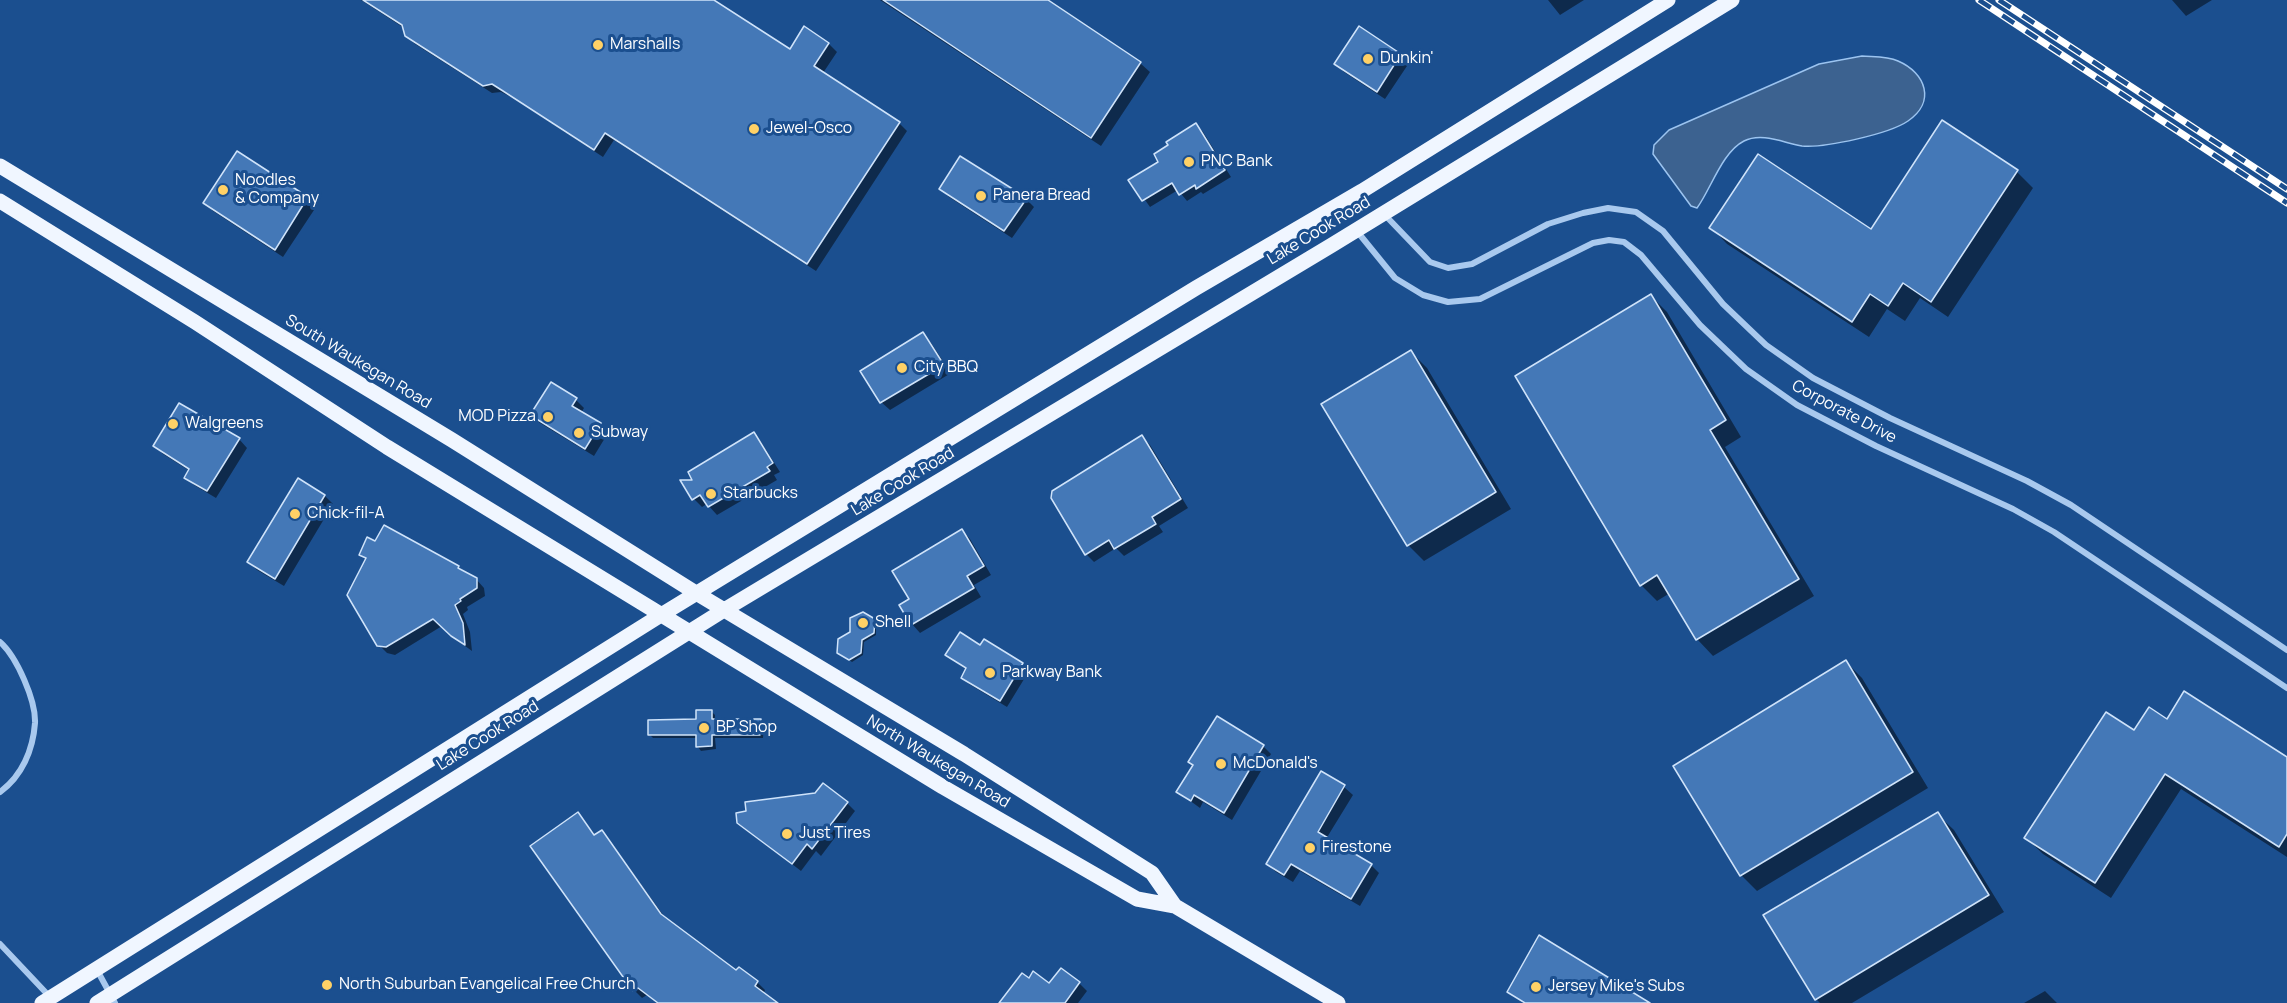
<!DOCTYPE html>
<html>
<head>
<meta charset="utf-8">
<style>
  body { margin:0 }
  canvas { display:block; background:#1b4f8f }
</style>
</head>
<body>
<canvas width="2287" height="1003"></canvas>
<script>
const context = document.querySelector('canvas').getContext('2d');
context.lineJoin = 'round';
function paint(path, color) {
  context.fillStyle = color;
  context.fill(path, 'evenodd');
}
function strokePath(path, color, width, dash) {
  context.strokeStyle = color;
  context.lineWidth = width;
  context.lineCap = dash ? 'butt' : 'round';
  context.setLineDash(dash || []);
  context.stroke(path);
}
function label(font, color, halo, rows, align = 'center') {
  context.font = font + ' Manrope,sans-serif';
  context.lineWidth = 6;
  context.setLineDash([]);
  context.textBaseline = 'middle';
  context.strokeStyle = halo;
  context.fillStyle = color;
  for (const [text, x, y, turn = 0] of rows) {
    context.save();
    context.translate(x, y);
    context.rotate((+turn || 0) * Math.PI / 180);
    context.textAlign = isNaN(turn) ? turn : align;
    if (halo) context.strokeText(text, 0, 0);
    context.fillText(text, 0, 0);
    context.restore();
  }
}
const water = new Path2D(`
  M1862 56C1874 57 1887 56 1898 61 1926 73 1936 102 1908 121 1889 134 1825 148 1802 146 1784 143 1762 132 1744 141 1722 152 1711 189 1697 208L1691 206 1653 154 1654 145 1669 130 1819 64Z`);
paint(water, '#3c6290');
strokePath(water, '#9cc4f0', 1.5);
paint(new Path2D(`
  M361 0H710L790 51 829 44 837 52 823 73 899 123 907 131 816 271 614 140 603 157 513 98 501 92 492 93 415 44 406 36 404 28Z
  M880 0H1045L1140 63 1150 72 1101 146Z
  M1548 0H1584L1560 15Z
  M2172 0H2212L2186 16Z
  M1359 28 1401 55 1409 63 1385 99 1344 72 1336 64Z
  M1943 122 2017 172 2033 188 1948 317 1920 298 1905 321 1887 309 1869 337 1727 244 1711 227 1871 231Z
  M1196 125 1203 132 1231 177 1203 194 1201 192 1187 201 1178 190 1150 207 1131 180 1160 162 1170 146Z
  M238 153 308 198 316 207 283 257 213 211 205 203Z
  M941 189 1026 199 1034 207 1012 238 949 197Z
  M1651 296 1667 312 1741 437 1725 447 1814 596 1713 656 1697 639 1670 593 1657 601 1641 585Z
  M923 334 931 343 951 373 890 410 881 402 862 372Z
  M1411 352 1427 368 1511 509 1424 561 1408 545Z
  M551 384 576 400 584 408 581 413 600 424 608 433 594 456 540 423 532 415Z
  M753 433 761 442 780 472 774 475 777 480 717 515 707 504 702 507 694 499 683 482 695 481Z
  M1142 437 1150 445 1188 508 1159 526 1163 532 1124 556 1116 548 1094 562 1086 554Z
  M239 439 247 448 216 498 194 485 186 477 190 471 163 454 155 446Z
  M299 480 325 496 333 504 284 586 257 570 249 562Z
  M962 530 970 539 991 575 974 585 981 597 920 633 912 624 901 605 911 600Z
  M361 554 458 567 476 579 484 588 485 596 467 607 468 610 463 614 470 632 472 651 454 638 442 626 395 655 387 653 379 645 367 560Z
  M874 620 876 623V635L864 642 863 655 852 662 841 654Z
  M981 647 1022 664 1029 671 1007 707 969 684 963 677 967 670 947 655Z
  M1846 662 1862 678 1928 788 1757 891 1741 875Z
  M711 711 715 715V721H760L764 724 763 738H715L716 749 701 751 698 747V738H653L649 734 698 721Z
  M2167 721 2287 758V857L2181 789 2111 898 2043 854 2026 838 2134 732Z
  M1263 746 1271 754 1232 820 1203 802 1200 808 1178 792 1194 766 1190 762Z
  M1322 773 1344 787 1353 795 1326 839 1371 865 1379 873 1360 906 1300 871 1293 882 1276 872 1267 864Z
  M847 803 855 811 821 856 816 851 801 871 739 823Z
  M578 814 596 836 601 832 609 840 666 919 737 972 739 969 757 982 765 990 763 994 776 1003H658L647 995 642 998 634 990 532 847Z
  M1937 814 1954 830 2004 912 1852 1003H1820L1816 999Z
  M1029 980 1049 985 1079 983 1087 991 1078 1003H1001Z
  M2045 991 2057 1003H2024Z`), '#0007');
const building = new Path2D(`
  M363 0H714L790 49 804 26 829 43 814 66 900 122 807 264 605 133 594 150 503 91 492 84 483 86 405 36 402 25Z
  M883 0H1048L1141 62 1091 138Z
  M1359 26 1401 54 1377 92 1334 64Z
  M1942 120 2018 170 1931 302 1903 283 1888 306 1870 294 1852 322 1709 228 1758 154 1871 229Z
  M1196 123 1225 170 1196 189 1195 185 1179 195 1172 183 1142 201 1128 180 1158 162 1154 154 1168 145 1166 142Z
  M237 151 308 197 275 250 203 203Z
  M960 156 1027 198 1004 231 939 189Z
  M1651 294 1726 420 1710 430 1799 579 1696 640 1657 575 1640 586 1515 376Z
  M923 332 944 365 880 403 860 371Z
  M1411 350 1496 492 1407 546 1321 404Z
  M551 382 577 398 572 406 601 423 585 449 530 415Z
  M179 403 240 438 207 491 184 478 189 469 153 446Z
  M754 432 773 463 767 467 770 471 708 507 700 495 692 500 680 480H692L688 472Z
  M1142 435 1181 499 1152 517 1156 524 1114 549 1109 540 1085 555 1051 498 1052 491Z
  M298 478 325 495 275 579 247 562Z
  M384 525 459 566 458 568 477 578V588L460 599 461 601 455 605 463 623 465 645 451 636 433 619 386 647 377 646 347 595 366 558 359 555 367 537 375 541Z
  M962 529 984 566 967 576 974 588 911 625 899 605 909 599 892 571Z
  M863 612 875 619 874 633 862 640 861 653 849 660 837 653 838 639 850 632V618Z
  M960 632 980 645 984 639 1023 663 1000 701 961 678 966 668 945 655Z
  M1846 660 1913 772 1740 876 1673 766Z
  M2184 691 2287 757V834L2279 847 2165 774 2095 883 2024 838 2106 712 2134 730 2149 707 2167 719Z
  M696 710H712V719H761L760 735H712V746L696 747V735H648V720L696 719Z
  M1217 716 1264 745 1224 813 1194 795 1191 801 1176 792 1193 765 1188 762Z
  M1321 771 1345 785 1318 832 1372 864 1351 899 1291 864 1284 875 1266 864Z
  M823 783 848 802 812 849 807 844 792 864 737 823 736 813 746 811 745 802 815 793Z
  M578 812 594 835 602 830 661 914 736 970 739 967 758 981 755 986 778 1003H658L638 988 633 991 530 846Z
  M1938 812 1989 895 1815 1000 1763 915Z
  M1539 935 1650 1003H1525L1507 992Z
  M1061 968 1080 982 1065 1003H999L1022 973 1029 978 1033 971 1049 983Z`);
paint(building, '#4478b7');
strokePath(building, '#cfe3fa', 1.5);
strokePath(new Path2D(`
  M1383 213 1430 262 1448 268 1472 264 1548 224 1583 213 1608 208 1636 212 1663 231 1723 304 1766 345 1813 378 1890 418 2027 481 2071 505 2287 650
  M1356 230 1395 278 1423 295 1448 302 1480 299 1593 243 1609 240 1624 242 1641 255 1700 325 1746 369 1797 405 1876 446 2013 509 2054 532 2287 688
  M0 642C17 657 36 701 35 723 33 750 22 776 0 792
  M0 944 50 997
  M97 970 115 1003`), '#a9c9ee', 6);
strokePath(new Path2D(`
  M0 166 452 440 696 593 964 754 1152 873 1175 906
  M0 201 195 322 387 447 943 787 1137 899 1175 906 1338 1003
  M42 1003 661 615 1196 288 1362 191 1668 0
  M97 1003 724 610 1332 245 1732 0`), '#f0f6ff', 15);
const rail = new Path2D(`
  M1979 0 2287 203
  M1999 0 2287 189`);
strokePath(rail, '#fff', 7);
strokePath(rail, '#1b4f8f', 4.5, [14]);
for (const [x, y, r, color] of [
  [598,45,6,"#ffd166"],
  [1368,59,6,"#ffd166"],
  [754,129,6,"#ffd166"],
  [1189,162,6,"#ffd166"],
  [223,190,6,"#ffd166"],
  [981,196,6,"#ffd166"],
  [902,368,6,"#ffd166"],
  [548,417,6,"#ffd166"],
  [173,424,6,"#ffd166"],
  [579,433,6,"#ffd166"],
  [711,494,6,"#ffd166"],
  [295,514,6,"#ffd166"],
  [863,623,6,"#ffd166"],
  [990,673,6,"#ffd166"],
  [704,728,6,"#ffd166"],
  [1221,764,6,"#ffd166"],
  [787,834,6,"#ffd166"],
  [1310,848,6,"#ffd166"],
  [327,985,6,"#ffd166"],
  [1536,987,6,"#ffd166"]
]) {
  const dot = new Path2D();
  dot.arc(x, y, r, 0, 2 * Math.PI);
  context.fillStyle = color;
  context.fill(dot);
  strokePath(dot, '#1b4f8f', 2);
}
label('16px', '#fff', '#1b4f8f', [
  ["Marshalls",610,45],
  ["Dunkin'",1380,59],
  ["Jewel-Osco",766,129],
  ["PNC Bank",1201,162],
  ["Noodles",235,181],
  ["& Company",235,199],
  ["Panera Bread",993,196],
  ["City BBQ",914,368],
  ["MOD Pizza",536,417,"right"],
  ["Walgreens",185,424],
  ["Subway",591,433],
  ["Starbucks",723,494],
  ["Chick-fil-A",307,514],
  ["Shell",875,623],
  ["Parkway Bank",1002,673],
  ["BP Shop",716,728],
  ["McDonald's",1233,764],
  ["Just Tires",799,834],
  ["Firestone",1322,848],
  ["North Suburban Evangelical Free Church",339,985],
  ["Jersey Mike's Subs",1548,987]
], 'left');
label('16px', '#fff', '#1b4f8f', [
  ["Lake Cook Road",1319,231,-31],
  ["South Waukegan Road",358,362,31],
  ["Corporate Drive",1844,412,28],
  ["Lake Cook Road",903,482,-31],
  ["Lake Cook Road",488,736,-32],
  ["North Waukegan Road",938,762,31]
]);
</script>
</body>
</html>
